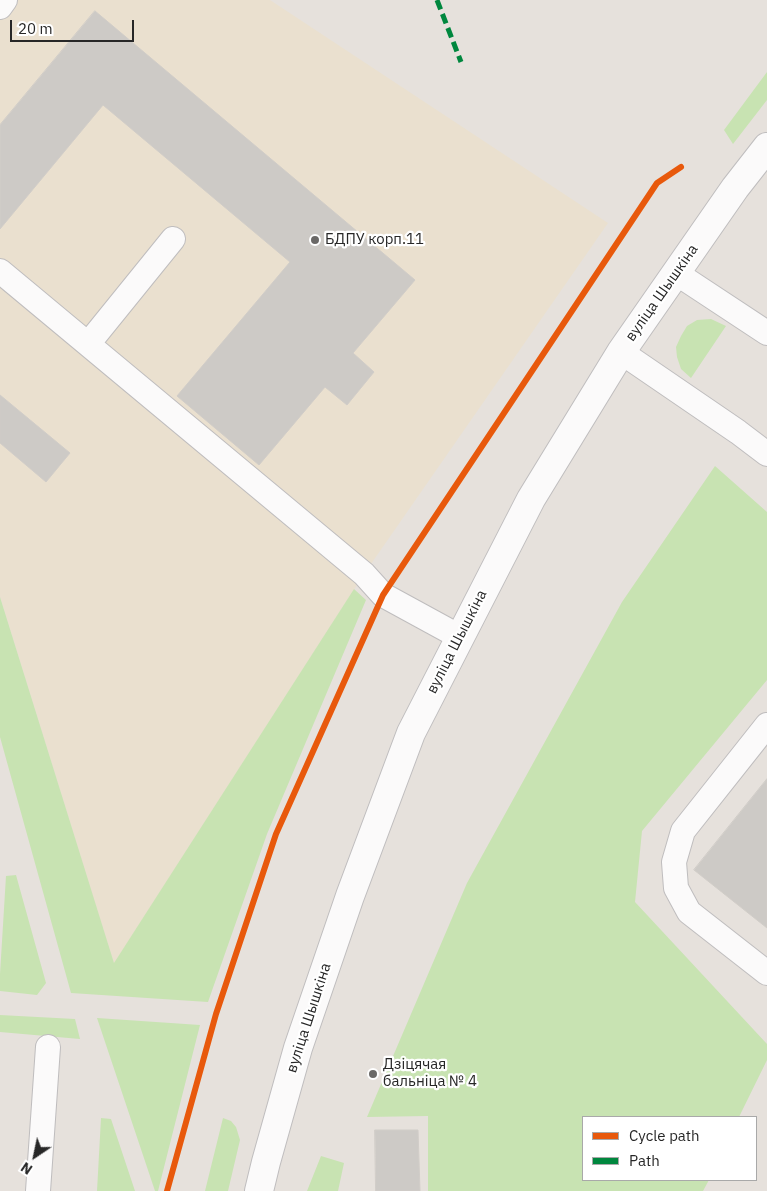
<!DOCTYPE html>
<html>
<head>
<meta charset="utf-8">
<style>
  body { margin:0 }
  #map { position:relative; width:767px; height:1191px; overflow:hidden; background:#e6e1dc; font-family:"IBM Plex Sans",sans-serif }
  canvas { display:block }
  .legend { position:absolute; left:582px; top:1116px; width:175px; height:65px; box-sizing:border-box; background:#fff; border:1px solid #a9a9a9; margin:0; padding:6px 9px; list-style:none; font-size:15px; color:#272727 }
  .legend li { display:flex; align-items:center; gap:10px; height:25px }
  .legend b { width:25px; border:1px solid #a9a9a9 }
  .north { position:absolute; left:10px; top:1131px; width:50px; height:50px; -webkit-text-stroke:4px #fff; paint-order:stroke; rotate:214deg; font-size:14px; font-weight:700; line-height:20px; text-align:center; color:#272727 }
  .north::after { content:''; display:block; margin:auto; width:18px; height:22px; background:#272727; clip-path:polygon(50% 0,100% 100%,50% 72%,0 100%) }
  .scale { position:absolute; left:10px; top:20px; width:124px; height:22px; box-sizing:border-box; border:2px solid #272727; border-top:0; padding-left:6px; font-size:15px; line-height:18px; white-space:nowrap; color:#272727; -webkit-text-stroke:4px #fff; paint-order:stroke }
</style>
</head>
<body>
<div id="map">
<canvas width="767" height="1191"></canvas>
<ul class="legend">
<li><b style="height:6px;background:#e8590c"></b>Cycle path</li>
<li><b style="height:6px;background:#00873e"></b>Path</li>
</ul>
<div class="north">N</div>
<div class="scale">20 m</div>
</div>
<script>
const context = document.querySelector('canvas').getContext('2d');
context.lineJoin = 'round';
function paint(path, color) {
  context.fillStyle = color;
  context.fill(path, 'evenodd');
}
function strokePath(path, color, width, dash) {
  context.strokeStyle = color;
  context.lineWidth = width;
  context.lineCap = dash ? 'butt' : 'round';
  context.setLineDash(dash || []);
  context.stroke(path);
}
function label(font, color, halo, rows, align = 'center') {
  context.font = font + ' "IBM Plex Sans",sans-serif';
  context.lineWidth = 4.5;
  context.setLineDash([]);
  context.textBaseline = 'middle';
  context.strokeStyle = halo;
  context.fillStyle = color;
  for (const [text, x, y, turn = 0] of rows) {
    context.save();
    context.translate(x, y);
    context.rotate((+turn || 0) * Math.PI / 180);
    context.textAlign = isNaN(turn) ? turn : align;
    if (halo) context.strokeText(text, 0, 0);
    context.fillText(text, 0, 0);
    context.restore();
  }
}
paint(new Path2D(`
  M0 0H270L608 223 364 574 114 964 0 597Z`), '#eae0cf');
paint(new Path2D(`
  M767 72V100L733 144 724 130Z
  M711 319 726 326 691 378 681 369 677 357 676 347 681 336 687 326 697 320Z
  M715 466 767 512V680L642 831 635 902 767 1044V1060L739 1117H583V1180H709L703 1191H428V1116L367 1117 467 883 622 602Z
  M354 589 366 600 267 834 208 1002 71 993 0 737V597L114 963Z
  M16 875 46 983 37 995 0 991V974L6 876Z
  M0 1015 75 1019 80 1039 0 1032Z
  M97 1018 200 1025 158 1191H155Z
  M101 1118 111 1119 135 1191H97Z
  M223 1118 231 1121 236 1127 240 1140 228 1191H205Z
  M321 1156 344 1163 338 1191H307Z`), '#c8e3b2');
const building = new Path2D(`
  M95 11 415 280 353 353 374 372 347 405 325 387 259 465 177 396 290 262 103 105 0 229V125Z
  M0 395 70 453 46 482 0 443Z
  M767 779V928L694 870Z
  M375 1130H418L420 1191H376Z`);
paint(building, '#cdcac6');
strokePath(building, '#d1cdc8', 1);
const lane = new Path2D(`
  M0 7 5 0
  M0 271 364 574 383 595 460 637
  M676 273 767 333
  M88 344 173 239
  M621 352 738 432 767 454
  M767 725 683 831 674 862 676 888 689 912 767 973
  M38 1191 48 1047`);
const secondary = new Path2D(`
  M259 1191 266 1162 298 1048 350 896 411 733 531 499 621 352 735 188 767 147`);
strokePath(lane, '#bfbdbe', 26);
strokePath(secondary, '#bfbdbe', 30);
strokePath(lane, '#fbfafa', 24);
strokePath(secondary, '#fbfafa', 28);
strokePath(new Path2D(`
  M437 0 461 62`), '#00873e', 5, [10, 5]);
strokePath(new Path2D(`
  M167 1191 216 1014 276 834 383 595 657 183 681 167`), '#e8590c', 6);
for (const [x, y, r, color] of [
  [315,240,5,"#6a6866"],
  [373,1074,5,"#6a6866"]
]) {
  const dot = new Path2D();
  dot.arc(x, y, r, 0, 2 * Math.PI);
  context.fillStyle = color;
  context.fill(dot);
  strokePath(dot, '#fff', 2);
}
label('15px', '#272727', '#fff', [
  ["БДПУ корп.11",325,240],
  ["Дзіцячая",383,1065],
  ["бальніца № 4",383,1082]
], 'left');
label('15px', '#272727', '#fff', [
  ["вуліца Шышкіна",662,293,-55],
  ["вуліца Шышкіна",457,642,-63],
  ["вуліца Шышкіна",309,1018,-72]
]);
</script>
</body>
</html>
